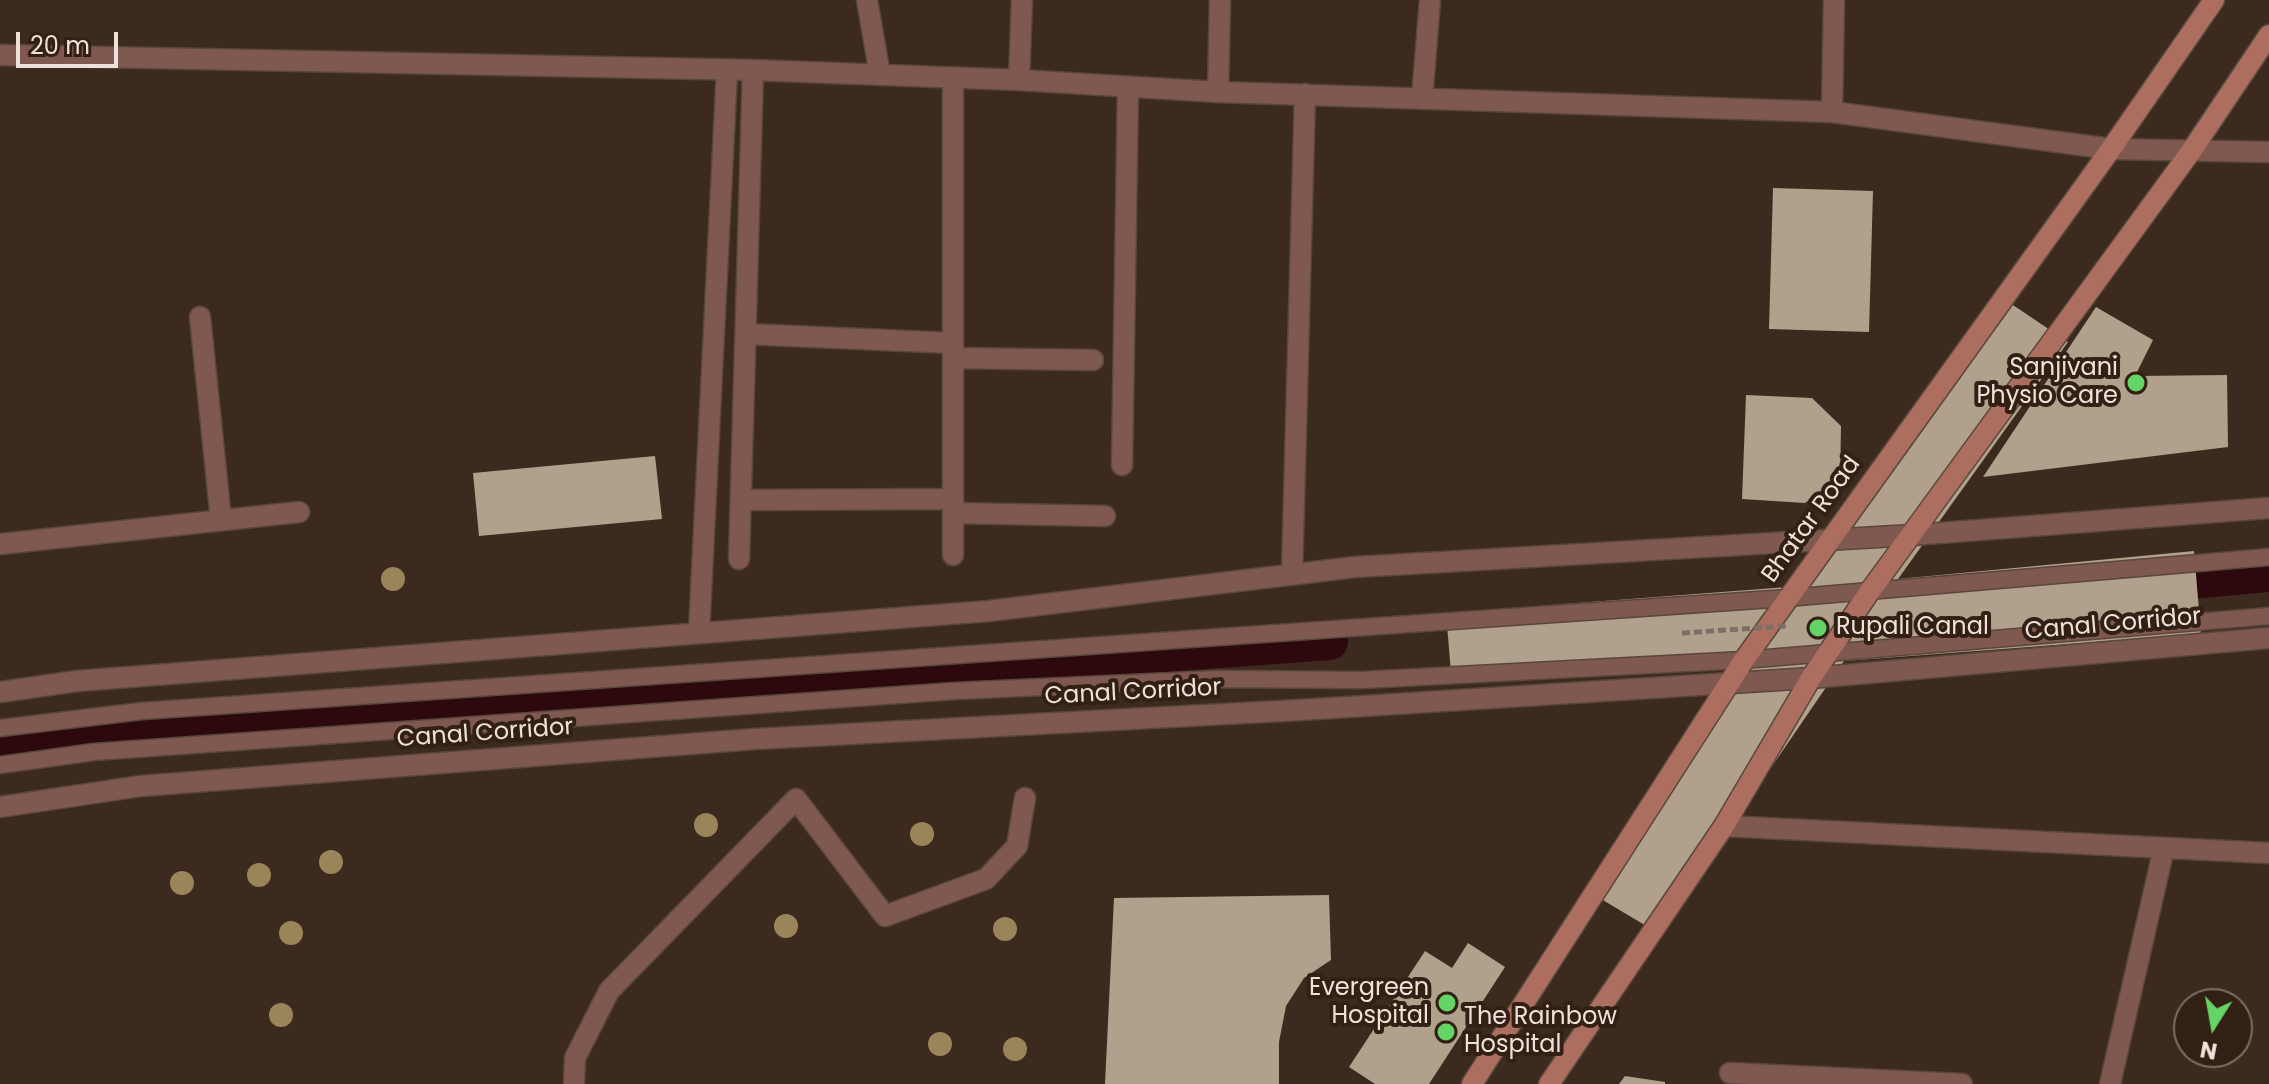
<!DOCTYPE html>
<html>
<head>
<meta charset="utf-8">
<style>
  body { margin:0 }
  #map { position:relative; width:2269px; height:1084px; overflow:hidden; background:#3d2a1e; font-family:Poppins,sans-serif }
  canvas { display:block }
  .north { position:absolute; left:2173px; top:988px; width:80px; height:80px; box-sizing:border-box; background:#332015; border:2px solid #7e6d63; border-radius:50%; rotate:191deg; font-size:22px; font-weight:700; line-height:32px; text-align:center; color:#eee1d9 }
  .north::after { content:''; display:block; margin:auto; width:28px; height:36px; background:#65d467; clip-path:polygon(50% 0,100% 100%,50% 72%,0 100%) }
  .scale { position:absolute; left:16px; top:32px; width:102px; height:36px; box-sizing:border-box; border:4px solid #eee1d9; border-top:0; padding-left:10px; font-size:24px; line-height:28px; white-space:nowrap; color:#eee1d9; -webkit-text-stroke:6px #332015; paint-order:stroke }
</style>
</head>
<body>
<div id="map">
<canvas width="2269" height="1084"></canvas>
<div class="north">N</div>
<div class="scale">20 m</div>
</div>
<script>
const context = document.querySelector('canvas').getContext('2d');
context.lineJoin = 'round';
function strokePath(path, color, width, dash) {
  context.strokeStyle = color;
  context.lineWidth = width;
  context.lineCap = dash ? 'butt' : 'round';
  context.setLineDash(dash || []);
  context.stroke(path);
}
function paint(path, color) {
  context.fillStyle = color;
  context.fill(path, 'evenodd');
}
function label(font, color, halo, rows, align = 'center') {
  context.font = font + ' Poppins,sans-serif';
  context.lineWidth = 8;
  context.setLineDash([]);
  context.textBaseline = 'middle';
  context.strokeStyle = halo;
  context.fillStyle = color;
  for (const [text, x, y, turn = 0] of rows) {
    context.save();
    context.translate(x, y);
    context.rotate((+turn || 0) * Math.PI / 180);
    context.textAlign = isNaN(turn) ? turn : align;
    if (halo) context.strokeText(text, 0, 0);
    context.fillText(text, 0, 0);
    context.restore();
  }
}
strokePath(new Path2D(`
  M2147 585 2269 574
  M0 745 102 731 1330 642`), '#2d090e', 36);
paint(new Path2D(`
  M1773 188 1873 191 1869 332 1769 329Z
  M1995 293 2068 342 1898 579 2194 551 2201 634 1844 661 1658 933 1591 893 1748 665 1452 684 1446 613 1801 586Z
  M2096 307 2153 340 2135 376 2227 375 2228 447 1983 477Z
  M1746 395 1812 398 1841 426 1840 481 1805 503 1742 499Z
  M655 456 662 519 479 536 473 473Z
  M1329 895 1331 960 1304 978 1286 1006 1279 1042V1084H1105L1114 898Z
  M1468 943 1505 967 1429 1084H1375L1349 1067 1425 951 1452 968Z
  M1625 1076 1665 1082V1084H1619Z`), '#b1a08c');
const service = new Path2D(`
  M0 728 142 711 1787 598 2269 557
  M0 765 94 752 955 691 1219 679 1362 680 1744 660 2269 616`);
const minor = new Path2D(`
  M867 0 880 75
  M0 55 753 70 1019 80 1218 92 1832 112 2111 149 2269 152
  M953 79V555
  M1019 80 1022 0
  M1218 92 1220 0
  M1422 99 1430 0
  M1832 112 1834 0
  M200 317 221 520
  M746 334 953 343
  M953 358 1093 360
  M1122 465 1128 87
  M741 500 953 499
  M953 513 1105 516
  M0 544 299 512
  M739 559 753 70
  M1292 574 1305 94
  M699 632 727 70
  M1724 826 2269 853
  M1730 1073 1962 1084
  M574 1084 575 1058 609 991 796 799 885 916 986 879 1017 846 1025 798
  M2110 1084 2164 848`);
const tertiary = new Path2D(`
  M0 692 77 681 989 611 1355 567 1913 535 2269 508
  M0 807 141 786 755 739 1300 710 1811 678 2269 638`);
const secondary = new Path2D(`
  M1472 1084 1744 660 2111 149 2214 0
  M1549 1084 1724 826 1811 678 1870 591 2192 150 2269 35`);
strokePath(service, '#59473c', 19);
strokePath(minor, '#59473c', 23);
strokePath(tertiary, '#59473c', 23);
strokePath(secondary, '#59473c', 23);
strokePath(service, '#7f584f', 16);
strokePath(minor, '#7f584f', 20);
strokePath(tertiary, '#7f584f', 20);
strokePath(secondary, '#ab6e5f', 20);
strokePath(new Path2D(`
  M1682 633 1787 626`), '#7e6e63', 5, [8, 4]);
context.fillStyle = '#9a845a';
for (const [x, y] of [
  [393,579],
  [706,825],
  [922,834],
  [331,862],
  [259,875],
  [182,883],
  [786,926],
  [1005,929],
  [291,933],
  [281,1015],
  [940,1044],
  [1015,1049]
]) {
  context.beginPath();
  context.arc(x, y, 12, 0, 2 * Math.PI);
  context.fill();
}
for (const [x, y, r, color] of [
  [2136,383,10,"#65d467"],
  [1818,628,10,"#65d467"],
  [1447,1003,10,"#65d467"],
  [1446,1032,10,"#65d467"]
]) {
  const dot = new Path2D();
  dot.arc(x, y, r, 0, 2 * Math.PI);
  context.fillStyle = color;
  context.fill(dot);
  strokePath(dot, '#332015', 3);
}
label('24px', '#eee1d9', '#332015', [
  ["Sanjivani",2118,369],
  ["Physio Care",2118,397],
  ["Rupali Canal",1836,628,"left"],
  ["Evergreen",1429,989],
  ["Hospital",1429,1017],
  ["The Rainbow",1464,1018,"left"],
  ["Hospital",1464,1046,"left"]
], 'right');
label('24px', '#eee1d9', '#332015', [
  ["Bhatar Road",1812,520,-54],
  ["Canal Corridor",2113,625,-5],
  ["Canal Corridor",1133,693,-3],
  ["Canal Corridor",485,734,-4]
]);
</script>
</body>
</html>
